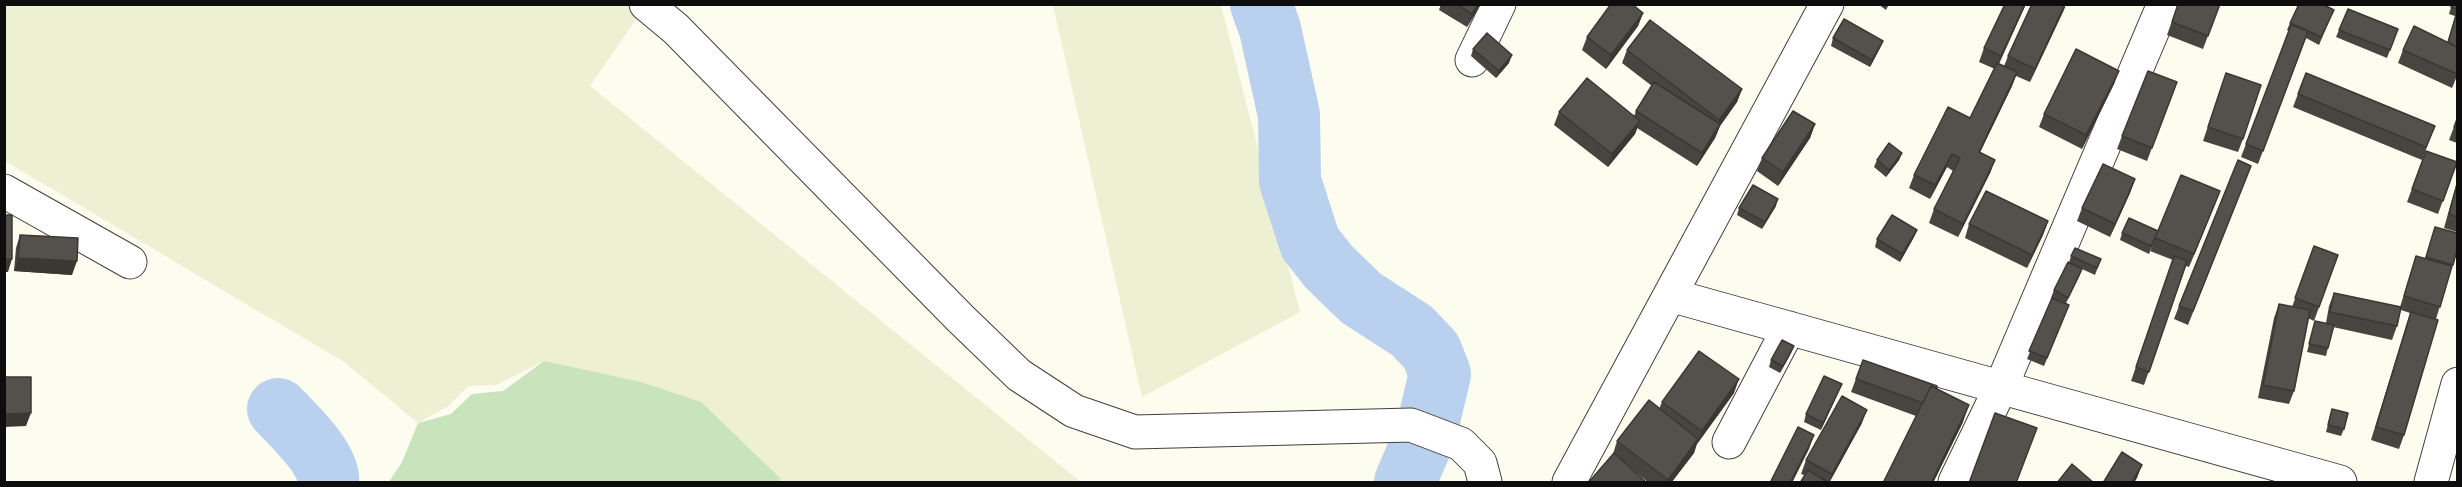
<!DOCTYPE html>
<html>
<head>
<meta charset="utf-8">
<style>
  body { margin:0 }
  #map { position:relative; width:2462px; height:487px; overflow:hidden; background:#fdfdef; font-family:"Source Serif 4",serif }
  canvas { display:block }
  .frame { position:absolute; inset:0; border:6px solid #0d0d0d; pointer-events:none }
</style>
</head>
<body>
<div id="map">
<canvas width="2462" height="487"></canvas>
<div class="frame"></div>
</div>
<script>
const context = document.querySelector('canvas').getContext('2d');
context.lineJoin = 'round';
function paint(path, color) {
  context.fillStyle = color;
  context.fill(path, 'evenodd');
}
function strokePath(path, color, width, dash) {
  context.strokeStyle = color;
  context.lineWidth = width;
  context.lineCap = dash ? 'butt' : 'round';
  context.setLineDash(dash || []);
  context.stroke(path);
}
paint(new Path2D(`
  M5 5H646L590 86 1081 482H780V478L544 361 496 385 468 386 447 407 418 423 344 362 5 161Z
  M1053 5H1221L1300 312 1142 397Z`), '#edf0d2');
paint(new Path2D(`
  M544 361 641 382 701 402 780 478V482H389L402 462 418 423 451 414 472 394 503 391Z`), '#c9e3bc');
strokePath(new Path2D(`
  M1261 4 1270 29 1289 115 1290 181 1310 243 1329 267 1361 298 1412 331 1431 351 1440 374 1426 433 1405 482
  M278 409C293 425 331 460 328 482`), '#b9d1ee', 62);
const minor = new Path2D(`
  M646 4 676 29 960 318 1019 375 1074 411 1135 432 1411 425 1461 444 1480 463 1485 482
  M1472 60 1499 4
  M4 191 130 262
  M1670 295 2340 482
  M1729 442 1789 328
  M1569 482 1827 4
  M1955 482 2001 387 2164 4
  M2431 482 2458 384`);
strokePath(minor, '#404040', 35);
strokePath(minor, '#fff', 33);
paint(new Path2D(`
  M1441 4H1481L1467 27 1439 10Z
  M1878 4H1889L1886 10Z
  M2005 4H2026L1999 64 2004 66 2008 56 2032 4H2066L2030 82 2016 76 2012 86 1980 152 1995 160 1990 173 1958 237 1929 223 1934 209 1953 171 1947 167 1930 199 1909 188 1914 175 1970 118 1995 69 1979 62 1984 48Z
  M2178 4H2220L2203 49 2167 35Z
  M2452 4H2457V76L2452 88 2398 63 2403 50 2448 42 2455 16 2449 14Z
  M2348 9 2398 29 2387 58 2336 37Z
  M2334 10 2319 45 2306 38 2258 164 2241 157 2289 31 2287 30 2290 23Z
  M1643 13 1638 26 1606 69 1582 50 1587 37Z
  M1833 38 1883 41 1880 48 1870 67 1831 46Z
  M1473 49 1509 63 1496 78 1471 56Z
  M1627 50 1742 89 1737 102 1720 126 1715 138 1697 166 1637 128 1635 134 1608 167 1554 125 1559 112 1634 116 1636 111 1652 86 1622 63Z
  M2119 71 2114 84 2082 149 2039 127 2044 114Z
  M2306 73 2435 126 2422 160 2293 107Z
  M2177 82 2147 161 2117 149 2122 136Z
  M2221 87 2243 139 2238 152 2203 141Z
  M2457 119V143L2449 140Z
  M1815 124 1810 138 1778 186 1757 171 1762 158Z
  M2426 151 2457 162 2438 214 2407 202Z
  M1902 153 1899 160 1886 177 1874 167 1877 160Z
  M2251 166 2188 325 2174 319 2179 306Z
  M2135 179 2130 193 2110 237 2077 221 2082 208Z
  M2457 181V232L2444 228Z
  M2215 204 2189 267 2186 266 2144 385 2131 381 2173 260 2150 251 2153 245 2149 254 2120 240 2122 233 2158 231Z
  M1776 206 1762 229 1737 215 1739 208Z
  M2048 221 2043 235 2027 268 1965 238 1969 224Z
  M2435 227 2457 250 2436 319 2404 435 2399 449 2371 440 2410 313 2401 310 2397 326 2392 340 2333 327 2326 356 2307 352 2315 321 2326 323 2329 306 2334 293 2400 307 2416 256 2425 259Z
  M1917 230 1914 237 1900 262 1875 247 1877 239Z
  M20 235 72 275 14 271 16 248Z
  M2314 246 2338 255 2314 321 2308 318 2294 391 2289 404 2258 398 2274 318 2279 304 2292 307Z
  M2071 256 2101 259 2095 275 2082 269 2066 303 2069 305 2044 366 2027 359 2052 298H2051L2054 290 2069 263Z
  M1794 346 1791 353 1780 373 1769 367 1771 360Z
  M1863 360 1937 389 1963 422 1933 483H1883L1916 416 1851 392Z
  M1842 384 1821 430 1804 422 1806 414Z
  M1734 393 1697 444 1694 453 1671 483H1649L1613 454 1617 441 1659 409 1662 402Z
  M2332 409 2344 429 2341 436 2326 432Z
  M1862 423 1829 483 1804 475 1801 474 1806 460Z`), '#484540');
paint(new Path2D(`
  M1478 4H1481L1467 27 1472 14Z
  M2025 4H2026L1996 69 2001 56Z
  M2065 4H2066L2064 10 2030 82 2035 69Z
  M1643 13 1638 26 1606 69 1611 55Z
  M1883 41 1880 48 1870 67 1872 60Z
  M1512 55 1509 63 1496 78 1499 71Z
  M2119 71 2114 84 2082 149 2086 135Z
  M2017 72 2012 86 1974 165 1979 152Z
  M1742 89 1737 102 1720 126 1715 138 1697 166 1702 153 1714 133 1719 120Z
  M1640 121 1635 134 1608 167 1612 154Z
  M1815 124 1810 138 1778 186 1783 172Z
  M1902 153 1899 160 1886 177 1889 170Z
  M1952 154 1947 167 1930 199 1935 185Z
  M1995 160 1990 173 1958 237 1963 224Z
  M2135 179 2130 193 2110 237 2115 224Z
  M2220 191 2215 204 2189 267 2194 254Z
  M1778 199 1776 206 1762 229 1765 222Z
  M2048 221 2043 235 2027 268 2032 255Z
  M1917 230 1914 237 1900 262 1902 254Z
  M18 258 77 261 72 275 14 271Z
  M4 259H12L8 272H4Z
  M2082 269 2079 277 2065 305 2068 298Z
  M1794 346 1791 353 1780 373 1783 366Z
  M1739 379 1734 393 1697 444 1702 431Z
  M1842 384 1839 391 1821 430 1823 423Z
  M1969 405 1963 422 1933 483H1931Z
  M1867 410 1862 423 1829 483 1832 474Z
  M31 413 26 426 4 427V414Z
  M1814 435 1809 449 1792 483H1790Z
  M1698 439 1694 453 1671 483H1667L1668 480Z
  M2142 465 2137 478 2134 483H2131Z`), '#3b3834');
const building = new Path2D(`
  M1456 4H1478L1472 14Z
  M1611 4H1632L1643 13 1611 55 1587 37Z
  M2005 4H2025L2001 56 1984 48Z
  M2032 4H2065L2035 69 2008 56Z
  M2178 4H2220L2208 36 2172 22Z
  M2299 4H2322L2334 10 2321 37 2290 23Z
  M2452 4H2457V9L2451 7Z
  M2348 9 2398 29 2390 50 2339 30Z
  M2457 12V47L2448 42Z
  M1844 19 1883 41 1872 60 1833 38Z
  M1650 20 1742 89 1719 120 1627 50Z
  M2291 25 2308 31 2263 151 2246 144Z
  M2414 26 2457 47V74L2403 50Z
  M1487 33 1512 55 1499 71 1473 49Z
  M2076 49 2119 71 2086 135 2044 114Z
  M1997 63 2017 72 1979 152 1995 160 1963 224 1934 209 1960 158 1952 154 1935 185 1914 175 1948 107 1970 118Z
  M2148 71 2177 82 2152 148 2122 136Z
  M2226 73 2261 85 2243 139 2208 127Z
  M2306 73 2435 126 2426 147 2298 94Z
  M1587 78 1640 121 1612 154 1559 112Z
  M1654 82 1720 124 1702 153 1636 111Z
  M1793 111 1815 124 1783 172 1762 158Z
  M2457 119V128L2454 127Z
  M1889 143 1902 153 1889 170 1877 160Z
  M2426 151 2457 162 2443 201 2412 189Z
  M2238 160 2251 166 2193 311 2179 306Z
  M2103 164 2135 179 2115 224 2082 208Z
  M2181 175 2220 191 2194 254 2155 238Z
  M1753 185 1778 199 1765 222 1739 208Z
  M2457 185V217L2449 214Z
  M1986 191 2048 221 2032 255 1969 224Z
  M4 215H12V259H4Z
  M1892 215 1917 230 1902 254 1877 239Z
  M2129 218 2158 231 2151 246 2122 233Z
  M2435 227 2457 233V250L2453 265 2426 257Z
  M20 235 78 238 77 261 18 258Z
  M2314 246 2338 255 2319 307 2295 298Z
  M2075 248 2101 259 2097 268 2071 256Z
  M2174 256 2187 261 2149 372 2136 367Z
  M2416 256 2452 266 2440 307 2404 296Z
  M2068 262 2082 269 2068 298 2054 290Z
  M2334 293 2401 307 2397 326 2330 312Z
  M2052 298 2069 305 2047 358 2029 351Z
  M2279 304 2310 310 2294 391 2263 385Z
  M2411 312 2438 320 2404 435 2376 427Z
  M2315 321 2334 325 2328 348 2309 344Z
  M1782 340 1794 346 1783 366 1771 360Z
  M1699 351 1739 379 1702 431 1662 402Z
  M1863 360 1937 386V389L1931 386 1923 403 1856 379Z
  M1824 376 1842 384 1823 423 1806 414Z
  M4 377H31V413L4 414Z
  M1931 386 1969 405 1931 483H1883Z
  M1842 396 1867 410 1832 474 1806 460Z
  M1649 400 1698 439 1668 480 1617 441Z
  M2332 409 2348 413 2344 429 2328 425Z
  M1995 413 2037 428 2016 483H1969Z
  M1798 427 1814 435 1790 483H1770Z
  M2122 452 2142 465 2131 483H2103Z
  M1614 453 1647 483H1588Z
  M2072 464 2094 483H2057Z
  M1808 470 1829 483H1800Z`);
paint(building, '#54504b');
strokePath(building, '#3b3834', 1.5);
</script>
</body>
</html>
